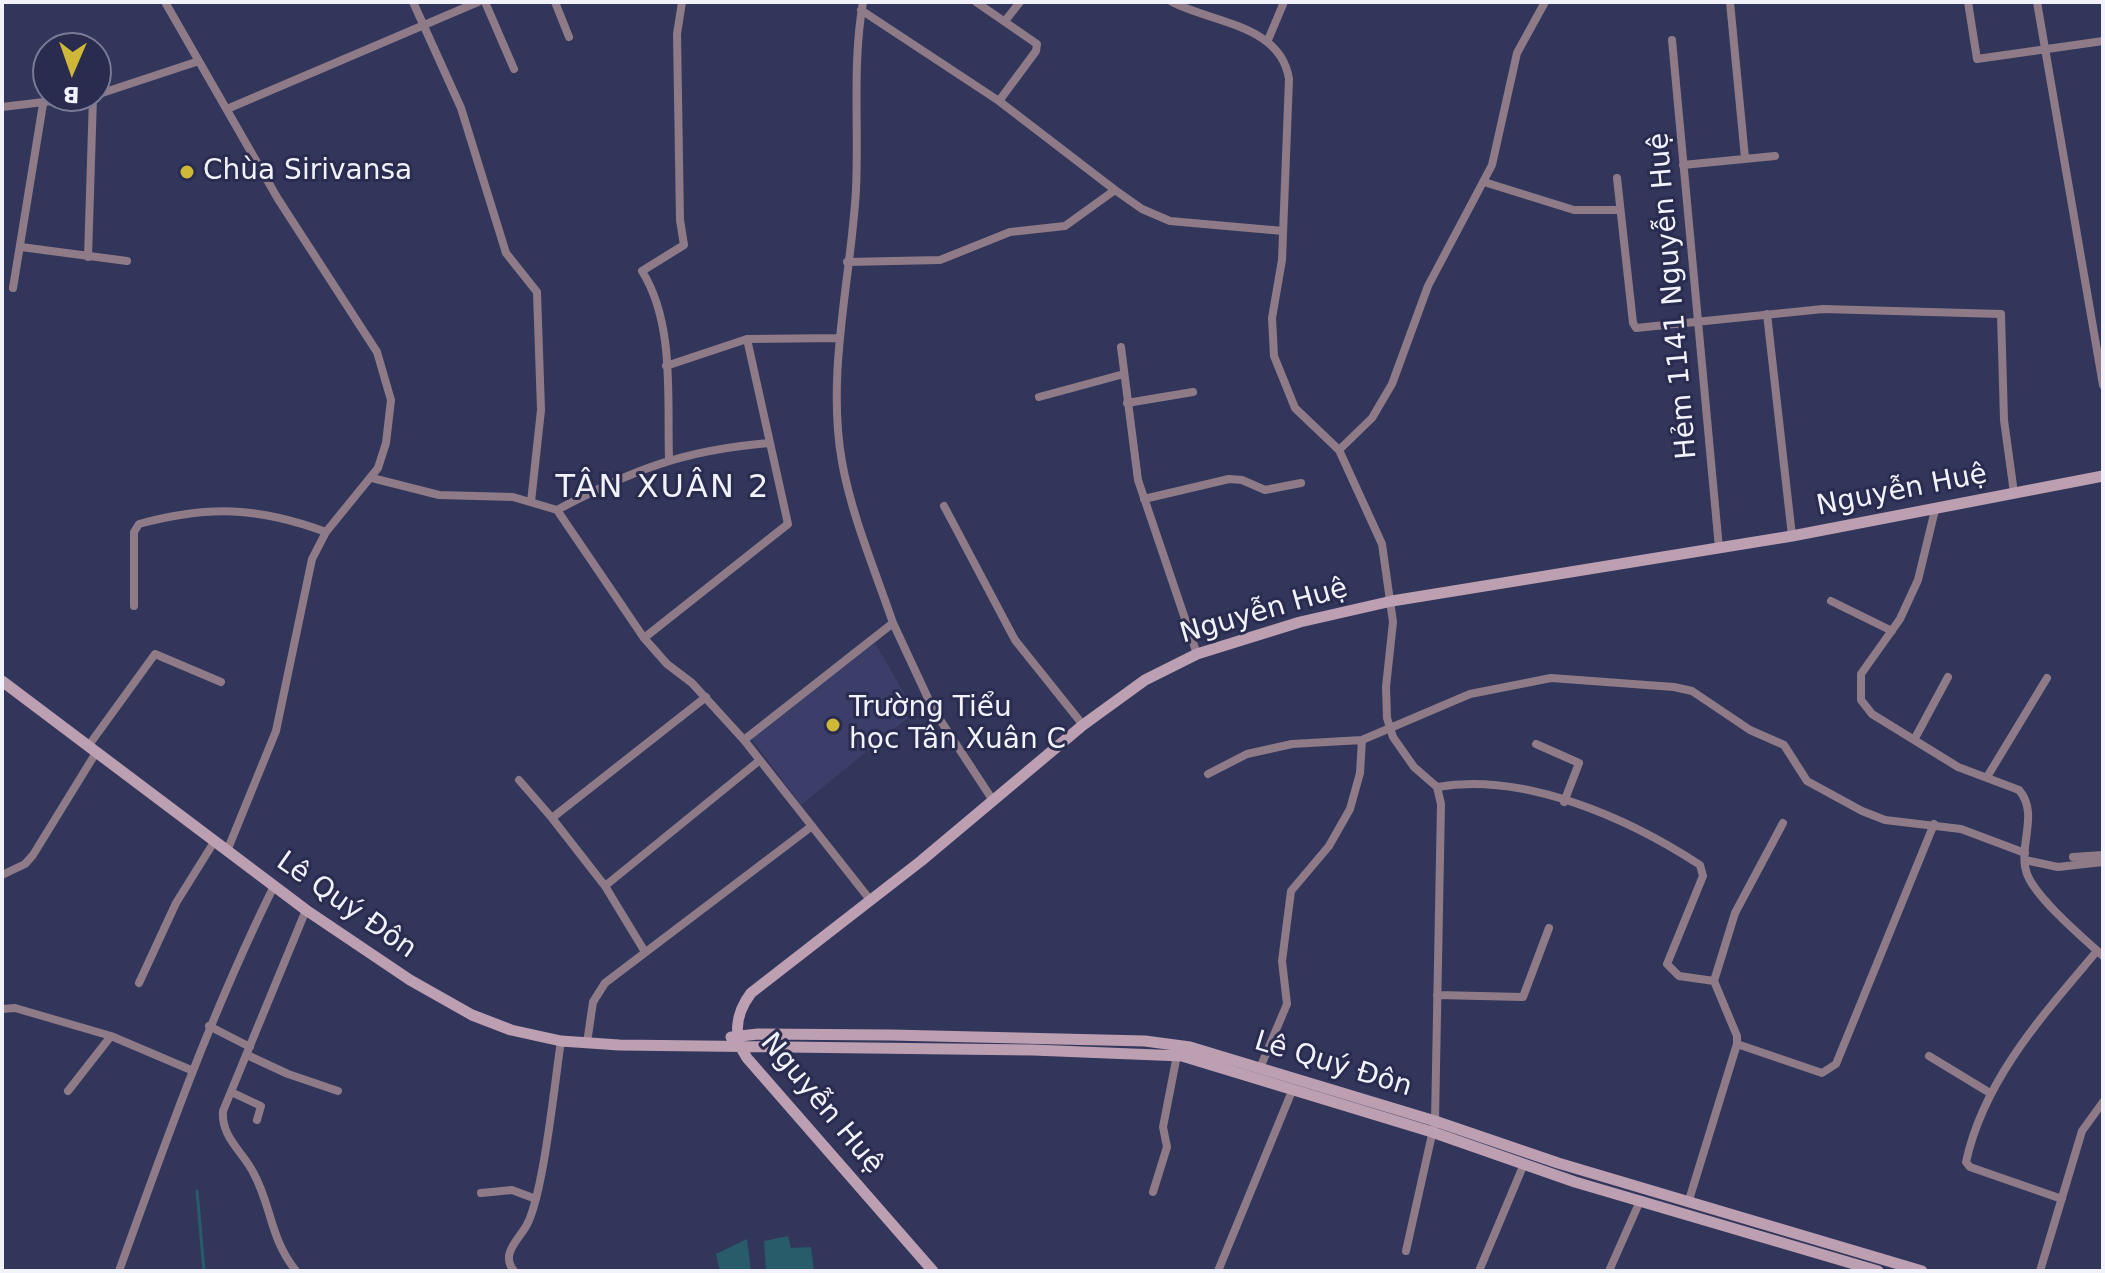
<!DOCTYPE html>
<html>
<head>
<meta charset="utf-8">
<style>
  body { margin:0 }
  #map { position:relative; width:2105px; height:1273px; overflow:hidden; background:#33365b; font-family:"DejaVu Sans",sans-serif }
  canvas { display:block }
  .frame { position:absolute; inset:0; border:4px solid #f1f2fb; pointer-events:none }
  .north { position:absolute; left:32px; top:32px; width:80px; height:80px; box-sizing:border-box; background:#292b4f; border:2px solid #797b94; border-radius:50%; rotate:182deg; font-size:22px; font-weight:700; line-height:32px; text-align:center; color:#f1f2fb }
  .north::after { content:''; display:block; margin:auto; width:28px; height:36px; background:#ceb838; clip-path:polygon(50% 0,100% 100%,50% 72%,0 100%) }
</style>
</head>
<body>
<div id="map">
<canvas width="2105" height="1273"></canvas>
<div class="frame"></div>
<div class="north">B</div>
</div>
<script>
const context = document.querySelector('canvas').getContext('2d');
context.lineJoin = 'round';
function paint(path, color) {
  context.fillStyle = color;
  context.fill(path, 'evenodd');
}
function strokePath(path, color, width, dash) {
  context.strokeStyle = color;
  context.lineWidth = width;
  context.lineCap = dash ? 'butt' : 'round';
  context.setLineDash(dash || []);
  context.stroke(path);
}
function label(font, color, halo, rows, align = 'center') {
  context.font = font + ' "DejaVu Sans",sans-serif';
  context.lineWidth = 6;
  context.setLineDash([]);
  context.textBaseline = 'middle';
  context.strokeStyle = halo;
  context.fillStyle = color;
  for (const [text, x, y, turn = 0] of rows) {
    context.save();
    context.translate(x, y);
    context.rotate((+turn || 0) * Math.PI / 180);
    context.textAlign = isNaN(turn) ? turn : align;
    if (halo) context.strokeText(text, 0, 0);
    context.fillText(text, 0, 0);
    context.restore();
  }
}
paint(new Path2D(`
  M875 643 915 712 801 805 751 738Z`), '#3b3e69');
paint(new Path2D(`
  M788 1236 791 1248 811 1247 814 1271H766L764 1241Z
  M747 1239 751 1271H720L716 1254Z`), '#295c6b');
strokePath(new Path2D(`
  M197 1191 204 1271`), '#295c6b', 3);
strokePath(new Path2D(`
  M165 2 278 199 377 352 391 400 386 443 378 468 326 532 312 559 276 731 227 851
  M413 2 461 108 506 253 537 292 541 410 531 502
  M485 2 514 69
  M555 2 569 37
  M863 2C852 65 859 126 856 190 851 279 826 372 842 462 852 517 875 570 893 623
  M976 2 1037 44 1036 51 999 101
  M1172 2C1213 23 1281 25 1289 79L1282 260 1272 318 1274 356 1295 408 1339 450 1382 544 1393 622 1386 687 1387 718 1393 737 1414 767 1437 787 1441 804 1435 1121 1406 1251
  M1730 2 1745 158
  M1968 2 1977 59 2103 41
  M2037 2 2103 385
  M861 10 999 101 1115 190
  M1005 21 1020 2
  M1268 40 1284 2
  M1672 40 1719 548
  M96 95 199 61
  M2 107 94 96
  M227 109 478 2
  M1683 165 1775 156
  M1617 178 1633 323 1636 328 1823 309 2001 314 2004 420 2014 493
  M1484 182 1574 210H1619
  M21 247 127 261
  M88 257 93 97
  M847 262 940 260 1010 232 1065 226 1115 190 1142 209 1170 221 1283 231
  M13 288 43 104
  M1767 314 1792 536
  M1121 347 1138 480 1197 654
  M666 366 747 339 840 338
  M1039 397 1124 374
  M1127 403 1193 392
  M1339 450 1372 418 1392 384 1428 286 1492 165 1517 53 1545 2
  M669 458C667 397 675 324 642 271L684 245 680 220 677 34 682 2
  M372 478 439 495 513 497 557 510 644 638 667 664 692 683 744 740 871 901
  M1144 499 1229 479 1242 480 1265 490 1301 483
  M944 506 1015 640 1083 725
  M557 510C632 470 684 450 769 443
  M1935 510 1918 580 1900 619 1861 674V700L1872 714 1958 767 2019 790C2040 814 2017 847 2027 874 2036 898 2083 938 2103 956
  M1831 601 1892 631
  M134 606V532L139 524C209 505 258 507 326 532
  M644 638 788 524 747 339
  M706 697 552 818 605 886 760 760
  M744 740 893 623 933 709 992 799
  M1914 740 1948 677
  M1536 744 1579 763 1564 802
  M89 745 155 654 221 682
  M1208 774 1247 754 1292 744 1362 740 1470 694 1551 678 1674 687 1692 691 1750 730 1784 745 1807 781 1862 811 1885 820 1961 829 2025 853
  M1987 777 2047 678
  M519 780 552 818
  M1437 787C1525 772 1628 818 1700 865L1703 876 1667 964 1679 976 1714 981
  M2073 857 2103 855
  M2025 860 2058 867 2103 862
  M2 875 25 864 33 855 97 751
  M605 886 645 952
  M139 983 176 903 214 842
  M1437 995 1523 997 1549 928
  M2 1009 15 1008 111 1036
  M209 1026 250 1047
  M587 1043 593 1002 605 983 812 826
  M1737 1044 1822 1073 1836 1064 1934 824
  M247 1055 288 1074 338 1091
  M1929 1056 1990 1093
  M1260 1068 1287 1004 1282 961 1291 891 1329 846 1350 809 1360 773 1362 740
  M68 1091 111 1036 191 1070
  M231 1092 261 1106 257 1120
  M1153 1192 1167 1147 1163 1127 1177 1055
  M481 1193 512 1190 536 1199
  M2062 1199 1970 1167 1966 1162C1984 1079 2044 1014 2097 951
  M1689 1200 1737 1044V1036L1714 981 1735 913 1783 823
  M119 1271C166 1140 212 1011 274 886
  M296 1271C269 1237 272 1206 253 1172 242 1151 221 1137 223 1111L306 910
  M514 1271C501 1255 516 1242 525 1228 543 1202 555 1079 561 1041
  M1218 1271 1292 1091
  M1479 1271 1524 1164
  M1609 1271 1640 1201
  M2040 1271 2082 1131 2103 1102`), '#8e7b87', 8);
strokePath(new Path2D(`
  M2 681 306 910 410 980 472 1015 511 1030 561 1041 619 1045 1033 1050 1182 1056 1432 1132 1575 1182 1878 1271
  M731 1037 758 1034 891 1035 1145 1041 1190 1047 1435 1121 1558 1163 1922 1271
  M933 1271 747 1058C732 1036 736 1013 751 993L921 861 1083 725 1145 680 1197 654 1300 622 1392 601 1792 536 2103 476`), '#bd9fb2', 11);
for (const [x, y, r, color] of [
  [187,172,8,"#ceb838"],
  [833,725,8,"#ceb838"]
]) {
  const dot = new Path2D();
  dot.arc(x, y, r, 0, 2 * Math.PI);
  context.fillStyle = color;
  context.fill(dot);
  strokePath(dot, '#292b4f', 3);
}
label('28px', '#f1f2fb', '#292b4f', [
  ["Chùa Sirivansa",203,172],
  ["Trường Tiểu",849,709],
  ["học Tân Xuân C",849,741]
], 'left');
label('28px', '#f1f2fb', '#292b4f', [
  ["Hẻm 1141 Nguyễn Huệ",1674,296,-95],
  ["Nguyễn Huệ",1902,491,-11],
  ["Nguyễn Huệ",1264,612,-16],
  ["Lê Quý Đôn",346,906,35],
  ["Lê Quý Đôn",1333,1065,17],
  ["Nguyễn Huệ",821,1104,50]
]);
context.letterSpacing = '2px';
label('32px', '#f1f2fb', '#292b4f', [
  ["TÂN XUÂN 2",663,489]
]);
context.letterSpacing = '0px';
</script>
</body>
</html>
